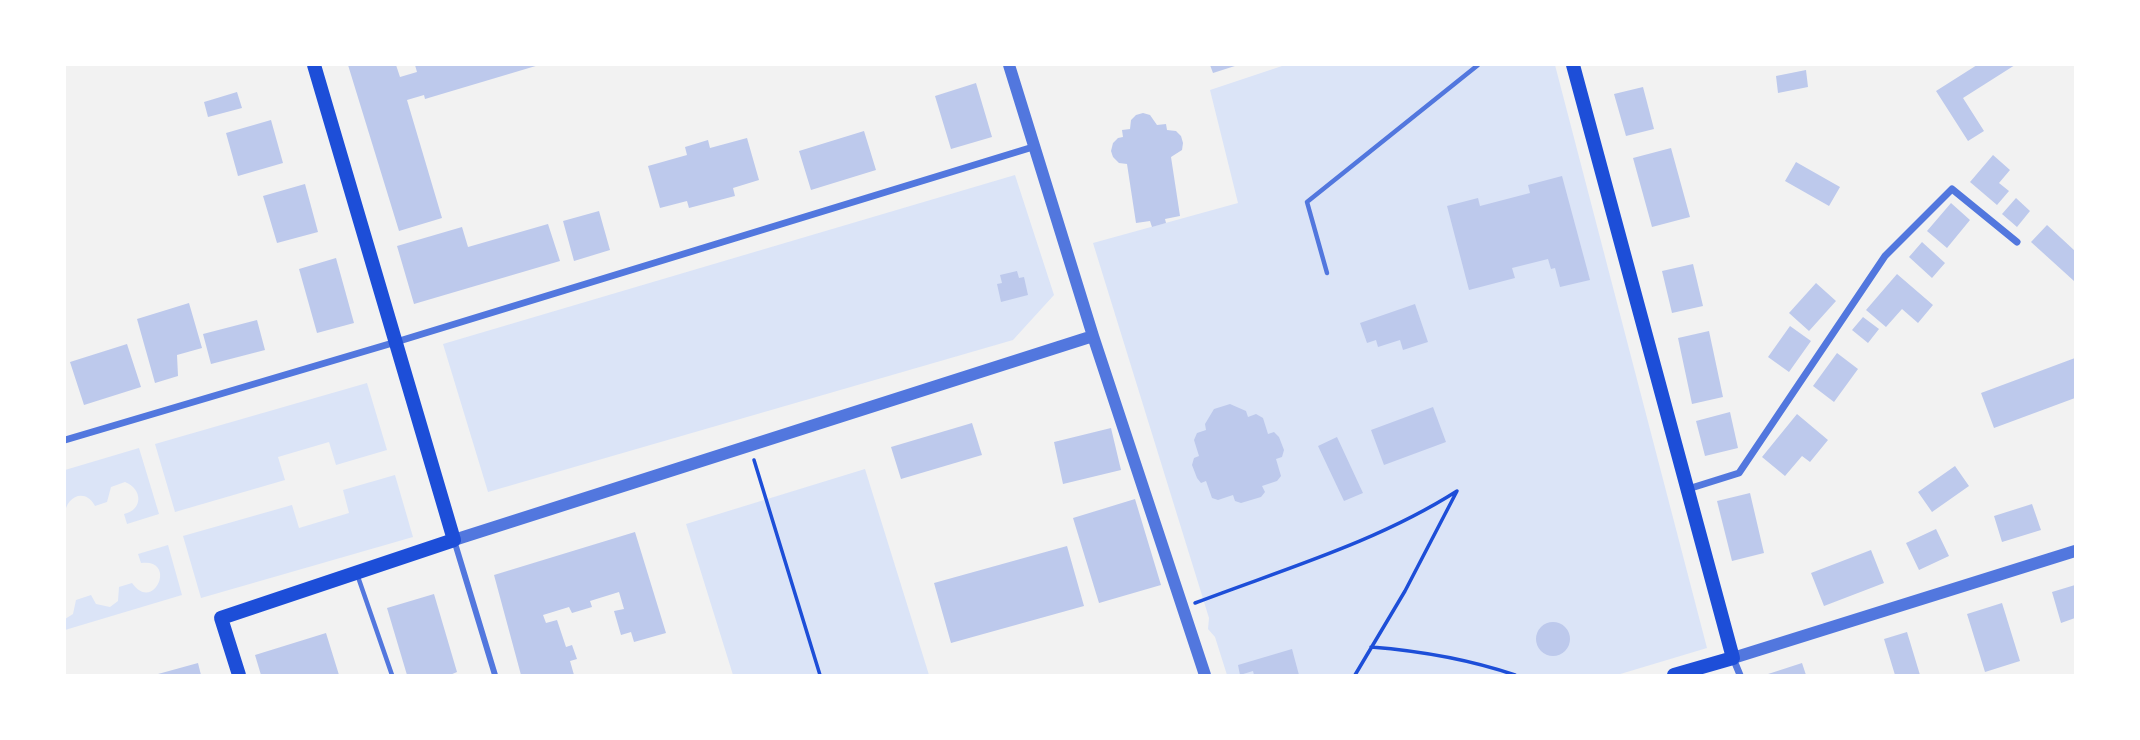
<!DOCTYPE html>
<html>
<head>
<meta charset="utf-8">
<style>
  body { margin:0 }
  #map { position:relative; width:2140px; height:740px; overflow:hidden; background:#f2f2f2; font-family:"PT Sans",sans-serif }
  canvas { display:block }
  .frame { position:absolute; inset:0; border:66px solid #fff; pointer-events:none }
</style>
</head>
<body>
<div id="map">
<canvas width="2140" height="740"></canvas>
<div class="frame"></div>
</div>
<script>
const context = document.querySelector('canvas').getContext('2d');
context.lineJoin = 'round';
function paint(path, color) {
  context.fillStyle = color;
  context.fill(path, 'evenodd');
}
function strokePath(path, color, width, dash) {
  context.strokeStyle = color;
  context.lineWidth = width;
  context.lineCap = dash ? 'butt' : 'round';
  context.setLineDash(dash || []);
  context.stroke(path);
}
paint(new Path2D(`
  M1285 65H1555L1707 648 1617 675H1227L1215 637 1208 629 1209 618 1093 243 1238 203 1210 90Z
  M1015 175 1054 295 1013 340 488 492 443 344Z
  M367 383 387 450 336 465 329 442 278 457 285 480 175 512 155 444Z
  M139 448 159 514 127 524 124 514C143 510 143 489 125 482L111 487 107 502 95 506C85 487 65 497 65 515V470Z
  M865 469 929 675H733L686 524Z
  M395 475 413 537 201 598 183 536 292 505 299 528 349 513 343 490Z
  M168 545 182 595 65 630V619L73 614 76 600 91 595 96 604 110 607 118 601 119 587 132 583C154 614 178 558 141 563L138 554Z`), '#dbe4f7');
paint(new Path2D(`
  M348 65H396L400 77 417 72 415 65H539L425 99 424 95 407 100 442 218 399 231Z
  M1210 65H1238L1213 73Z
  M1977 65H2015L1963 98 1984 131 1968 141 1936 91Z
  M1806 70 1808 87 1778 93 1776 76Z
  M976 83 992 137 951 149 935 96Z
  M1643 87 1654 129 1626 136 1614 94Z
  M237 92 242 108 208 117 204 102Z
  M1143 113 1150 115 1157 125 1166 124 1167 130 1176 131 1181 136 1183 143 1182 150 1171 157 1180 216 1165 219 1166 223 1152 227 1150 221 1136 223 1127 164 1119 163 1113 157 1111 151 1113 143 1118 138 1123 137 1122 130 1130 129 1131 120 1136 115Z
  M271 120 283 163 238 176 226 133Z
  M864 131 876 170 811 190 799 151Z
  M747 138 759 180 733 188 735 196 689 208 687 201 660 208 648 166 687 155 685 147 708 140 710 148Z
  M1671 148 1690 217 1652 227 1633 158Z
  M1993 155 2010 170 1999 183 2009 191 1997 205 1970 182Z
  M1796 162 1840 187 1829 206 1785 181Z
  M1562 176 1590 280 1560 287 1555 268 1551 269 1548 259 1512 268 1515 278 1469 290 1447 206 1478 198 1480 206 1530 193 1528 185Z
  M305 184 318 232 277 243 263 196Z
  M2016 198 2030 211 2017 227 2002 214Z
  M1951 203 1970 220 1947 248 1927 231Z
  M599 211 610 250 574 261 563 221Z
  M548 224 560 261 414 304 397 246 462 227 468 247Z
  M2047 225 2075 251 2074 281 2031 242Z
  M1922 242 1945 263 1932 278 1909 257Z
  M336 258 354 323 317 333 299 269Z
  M1693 264 1703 306 1672 313 1662 271Z
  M1017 271 1019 278 1024 277 1028 295 1001 302 997 284 1002 283 1000 275Z
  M1897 274 1933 305 1918 323 1902 309 1886 327 1866 310Z
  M1816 283 1836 301 1809 331 1789 313Z
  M189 303 202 348 177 355 178 376 155 383 137 319Z
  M1415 304 1428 342 1403 350 1400 340 1378 347 1376 340 1367 343 1360 323Z
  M1863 317 1879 329 1868 343 1852 330Z
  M257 320 265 350 211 364 203 334Z
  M1790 326 1811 341 1789 372 1768 357Z
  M1709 331 1723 397 1692 404 1678 338Z
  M127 344 141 387 84 405 70 362Z
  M1837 353 1858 369 1834 402 1813 386Z
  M2075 358V398L1994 428 1981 393Z
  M1230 404 1246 411 1248 417 1256 414 1263 418 1268 434 1274 432 1279 437 1284 450 1282 457 1276 459 1281 476 1277 481 1262 486 1265 492 1261 497 1241 503 1235 501 1233 495 1218 500 1212 498 1206 481 1201 483 1197 478 1192 465 1194 458 1199 456 1194 440 1197 433 1206 430 1205 424 1214 409Z
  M1433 407 1446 442 1384 465 1371 430Z
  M1730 412 1738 448 1705 456 1696 421Z
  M1797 414 1828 440 1810 462 1802 456 1785 476 1762 457Z
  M972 423 982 455 901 479 891 447Z
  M1111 428 1121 470 1063 484 1054 442Z
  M1337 437 1363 493 1344 501 1318 446Z
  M1955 466 1969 486 1932 512 1918 492Z
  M1750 493 1764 553 1732 561 1717 501Z
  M1135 499 1161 585 1099 603 1073 518Z
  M2032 504 2041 530 2002 542 1994 516Z
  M1936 529 1949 556 1919 570 1906 543Z
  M635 532 666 633 634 642 631 632 621 635 614 611 624 609 619 592 590 601 592 607 572 613 569 607 543 615 546 623 557 620 566 647 572 645 577 659 570 661 574 675H521L494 575Z
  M1067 546 1084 606 951 643 934 583Z
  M1871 550 1884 583 1824 606 1811 573Z
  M2075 585V618L2061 623 2052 592Z
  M434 594 457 672 450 675H407L387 608Z
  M2002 603 2020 661 1985 672 1967 614Z
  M1536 639a17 17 0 1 1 34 0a17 17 0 1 1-34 0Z
  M1907 632 1920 675H1895L1884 639Z
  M326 633 339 675H261L255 655Z
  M1292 649 1299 675H1254L1253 671 1240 675 1238 665Z
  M198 663 201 675H158V674Z
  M1802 663 1806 675H1765Z`), '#bdc9ec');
strokePath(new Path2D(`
  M754 460 820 675
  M1195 603C1284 569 1377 542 1457 491L1405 591 1355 675
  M1371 647C1421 651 1468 659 1515 675`), '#1d4ed8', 3.5);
strokePath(new Path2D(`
  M1327 273 1307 202 1478 65
  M357 574 392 675`), '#5277de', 4.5);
strokePath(new Path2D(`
  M454 540 495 675`), '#5277de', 6);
strokePath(new Path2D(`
  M65 440 396 342 1033 147
  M1688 489 1739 473 1885 256 1952 189 2017 242
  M1733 658 1740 675`), '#5277de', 7);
strokePath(new Path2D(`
  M1009 65 1093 336 1205 675
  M454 540 1093 336
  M1733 658 2075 551`), '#5277de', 12);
strokePath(new Path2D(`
  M1573 65 1733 658 1674 675
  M239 675 221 618 454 540 314 65`), '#1d4ed8', 14);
</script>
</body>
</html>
